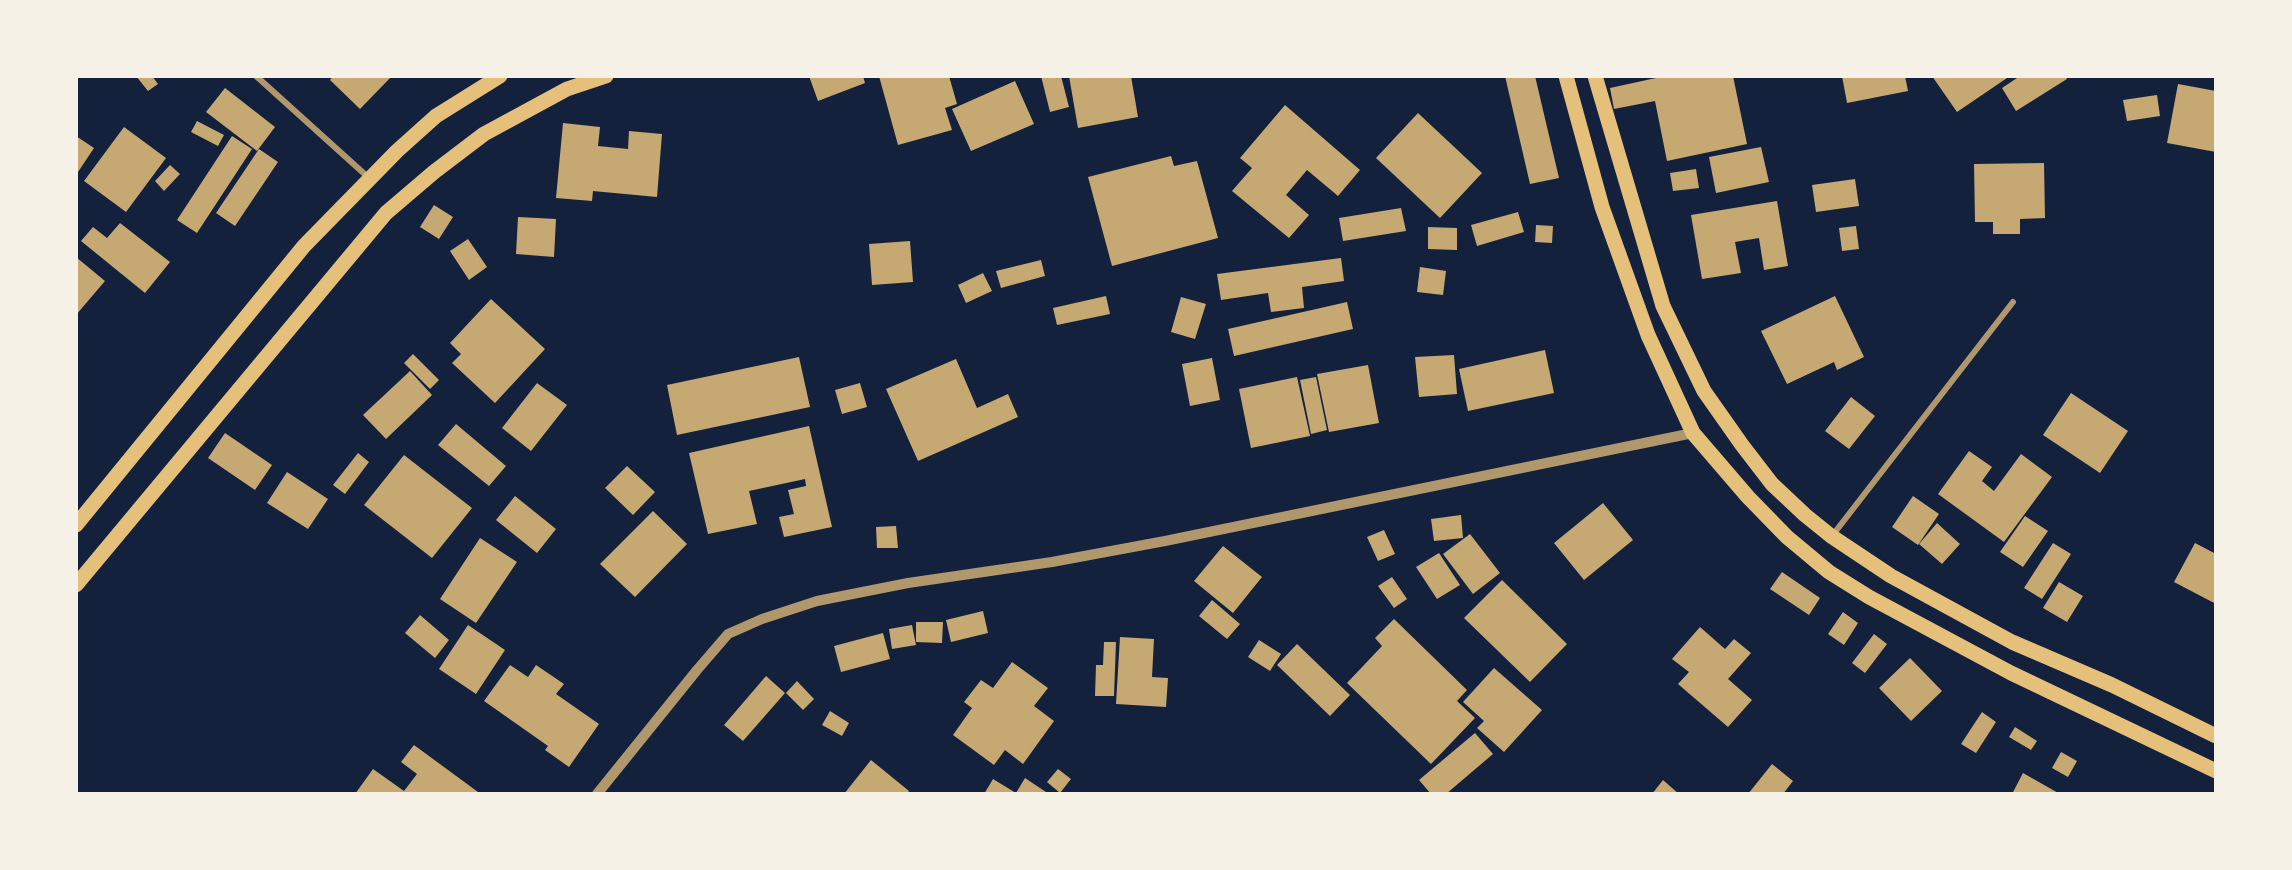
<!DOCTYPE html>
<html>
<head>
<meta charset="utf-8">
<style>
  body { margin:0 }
  #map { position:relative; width:2292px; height:870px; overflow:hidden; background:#14213d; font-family:Jost,sans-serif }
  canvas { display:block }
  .frame { position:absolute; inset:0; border:78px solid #f6f1e7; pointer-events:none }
</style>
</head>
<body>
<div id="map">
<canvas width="2292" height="870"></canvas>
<div class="frame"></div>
</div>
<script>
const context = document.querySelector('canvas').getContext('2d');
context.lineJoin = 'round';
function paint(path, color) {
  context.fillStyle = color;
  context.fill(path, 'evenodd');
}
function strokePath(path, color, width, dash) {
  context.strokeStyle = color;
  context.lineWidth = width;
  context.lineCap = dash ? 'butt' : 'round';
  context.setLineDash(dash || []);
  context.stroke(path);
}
paint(new Path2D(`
  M136 76H152L158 84 148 91Z
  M333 76H392L360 109 330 80Z
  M809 76H863L865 83 818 101Z
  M879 76H949L957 104 945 108 952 130 898 145Z
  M1041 76H1061L1069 107 1050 112Z
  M1069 76H1131L1138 117 1078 128Z
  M1505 76H1535L1559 178 1530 184Z
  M1665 76H1733L1747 144 1667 161 1655 101 1614 109 1610 88Z
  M1842 76H1905L1908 91 1847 103Z
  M1932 76H2010L1957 112Z
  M2020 76H2066L2067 79 2016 111 2002 88Z
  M1015 81 1034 124 971 151 952 109Z
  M2178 84 2216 91V152L2167 143Z
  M225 88 275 127 257 151 206 112Z
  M2157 95 2160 116 2127 121 2123 100Z
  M1285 105 1360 170 1338 196 1307 170 1286 195 1309 215 1289 238 1232 191 1252 168 1240 158Z
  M1418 113 1482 173 1440 218 1376 158Z
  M197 121 224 135 218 146 191 132Z
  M563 123 600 127 598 146 628 149 629 131 662 134 657 197 593 191 592 201 556 198Z
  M124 127 166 158 126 212 84 181Z
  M76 136 94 148 78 172 76 170Z
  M232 136 252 149 197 233 177 220Z
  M1761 147 1769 182 1716 193 1709 157Z
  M259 149 278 162 235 226 216 213Z
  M1171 156 1174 166 1197 161 1218 238 1112 266 1088 177Z
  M2044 163 2045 218 2020 219V234H1993V222H1975L1974 164Z
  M170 165 180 174 164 191 155 181Z
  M1696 169 1699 188 1673 191 1670 173Z
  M1855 179 1859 206 1816 212 1812 185Z
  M1777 201 1788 266 1764 270 1759 238 1735 242 1741 273 1702 279 1691 215Z
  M434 205 453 217 439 239 420 227Z
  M1401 208 1406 231 1343 241 1339 218Z
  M1518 212 1524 232 1477 246 1471 225Z
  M518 217 556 219 554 257 516 254Z
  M120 223 170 262 145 293 81 241 93 227 107 238Z
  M1536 225 1553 226 1552 243 1535 242Z
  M1856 226 1859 249 1842 251 1839 228Z
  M1428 227 1457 228V250L1428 249Z
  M468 239 487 267 469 280 450 251Z
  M910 241 913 282 872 285 869 244Z
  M76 257 105 281 76 315Z
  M1341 258 1344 281 1302 287 1304 308 1271 312 1268 293 1221 300 1217 274Z
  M1041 260 1045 276 1001 288 996 271Z
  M1420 267 1446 271 1443 295 1417 292Z
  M983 273 992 291 966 303 958 285Z
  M1106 296 1110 314 1057 325 1053 308Z
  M1835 296 1864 357 1837 370 1834 362 1787 384 1761 331Z
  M1181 297 1206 304 1195 339 1171 332Z
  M491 299 545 349 495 403 452 363 461 354 450 343Z
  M1347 302 1353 329 1234 356 1228 329Z
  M1545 350 1554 393 1468 411 1459 369Z
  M413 354 439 380 430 389 404 363Z
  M1454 355 1457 394 1419 397 1415 357Z
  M799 357 810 407 677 435 667 385Z
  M1212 358 1220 400 1190 406 1182 364Z
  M956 359 977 408 1008 394 1018 417 918 461 886 389Z
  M1368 365 1379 423 1329 432 1317 374Z
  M410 371 432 395 386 439 363 415Z
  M1297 377 1310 436 1251 448 1239 389Z
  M1316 377 1327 430 1311 434 1300 380Z
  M537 383 567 405 531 451 502 428Z
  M860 383 867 407 842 414 835 390Z
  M2071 393 2128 431 2100 473 2043 435Z
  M1851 397 1875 416 1849 449 1825 431Z
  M456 424 506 466 489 486 438 445Z
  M809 426 832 527 784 537 779 517 794 514 788 490 806 486 805 479 749 491 757 524 708 534 689 453Z
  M225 433 272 465 255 490 208 458Z
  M1969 451 1992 467 1982 481 1994 491 2021 454 2052 477 2004 542 1938 494Z
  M358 453 369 462 345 494 333 485Z
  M404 455 472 508 432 558 364 505Z
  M627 466 655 492 633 515 605 488Z
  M287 472 328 499 308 529 267 503Z
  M515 496 556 529 537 553 496 520Z
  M1913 496 1939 514 1918 545 1892 527Z
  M1603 503 1633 540 1584 580 1554 543Z
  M653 511 687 544 635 597 600 564Z
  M1461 515 1463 538 1434 541 1431 519Z
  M2025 516 2048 531 2023 567 2000 552Z
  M1937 523 1960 544 1942 564 1919 544Z
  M896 526 898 548H877L876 527Z
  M1384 530 1395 554 1378 561 1367 537Z
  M1470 534 1500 573 1473 594 1443 554Z
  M480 538 517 562 476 623 440 599Z
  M2053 543 2071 554 2042 599 2024 588Z
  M2195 543 2216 554V604L2174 582Z
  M1223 546 1262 577 1233 613 1194 581Z
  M1439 553 1460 585 1437 599 1416 567Z
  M1782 572 1820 598 1809 615 1770 589Z
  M1392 577 1407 599 1394 608 1378 586Z
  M1502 580 1567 644 1530 682 1464 618Z
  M2059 582 2083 596 2067 622 2043 608Z
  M1212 600 1240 624 1227 639 1199 616Z
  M983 611 988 633 951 642 946 620Z
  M1843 612 1858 623 1844 645 1828 634Z
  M420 615 449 640 435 658 405 633Z
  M1394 619 1467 690 1457 701 1475 718 1431 764 1347 683 1382 646 1375 638Z
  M916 622H943L942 643 916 642Z
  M468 625 505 650 476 694 439 669Z
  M912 625 916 645 892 649 889 629Z
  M1700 627 1725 649 1734 639 1751 653 1728 679 1752 700 1728 727 1678 684 1689 672 1672 659Z
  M883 633 890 659 841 672 834 646Z
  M1874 634 1887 644 1865 673 1852 663Z
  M1120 637 1154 639 1152 677 1168 678 1166 707 1116 704Z
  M1259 640 1281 654 1270 671 1248 657Z
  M1104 642H1116L1114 696H1095L1096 665H1103Z
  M1297 644 1350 695 1330 716 1277 665Z
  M1910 658 1942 691 1911 721 1879 688Z
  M1012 662 1048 688 1034 706 1054 721 1023 764 1005 750 994 765 953 735 972 708 964 702 981 680 993 688Z
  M510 665 528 677 536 665 564 684 556 694 599 724 569 767 545 750 548 746 484 701Z
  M1494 668 1542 710 1504 752 1477 728 1484 721 1463 702Z
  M766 676 785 693 743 741 724 725Z
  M797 681 814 699 803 710 786 693Z
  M830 711 849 723 842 736 822 725Z
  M1982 712 1996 722 1976 753 1961 744Z
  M2015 727 2037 741 2031 750 2009 737Z
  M1475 733 1493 754 1446 794H1431L1419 780Z
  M414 745 478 792 477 794H355L373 769 404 791 417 774 401 762Z
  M2061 752 2077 761 2068 777 2052 768Z
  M871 760 909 791 907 794H844Z
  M1772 764 1793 781 1783 794H1748Z
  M1058 769 1071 779 1060 793 1047 782Z
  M2023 773 2060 794H2012Z
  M1025 778 1049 794H984L993 779 1016 793Z
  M1663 780 1679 794H1652Z`), '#c6a872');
strokePath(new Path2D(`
  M256 76 369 178
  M1832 536 2013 302`), '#b1986c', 6);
strokePath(new Path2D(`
  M597 794 697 670 728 634 762 619 817 601 908 583 1052 562 1165 541 1693 433`), '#b1986c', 10);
strokePath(new Path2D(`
  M1566 76 1602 207 1648 335 1693 433 1748 497 1787 537 1829 572 1869 597 2011 673 2216 771
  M1595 76 1663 306 1704 391 1742 445 1772 484 1805 515 1831 536 1891 576 2012 642 2112 685 2216 736
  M76 525 304 246 397 151 436 116 500 76
  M76 585 386 213 434 172 484 134 567 89 606 76`), '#e5c07b', 15);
</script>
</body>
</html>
